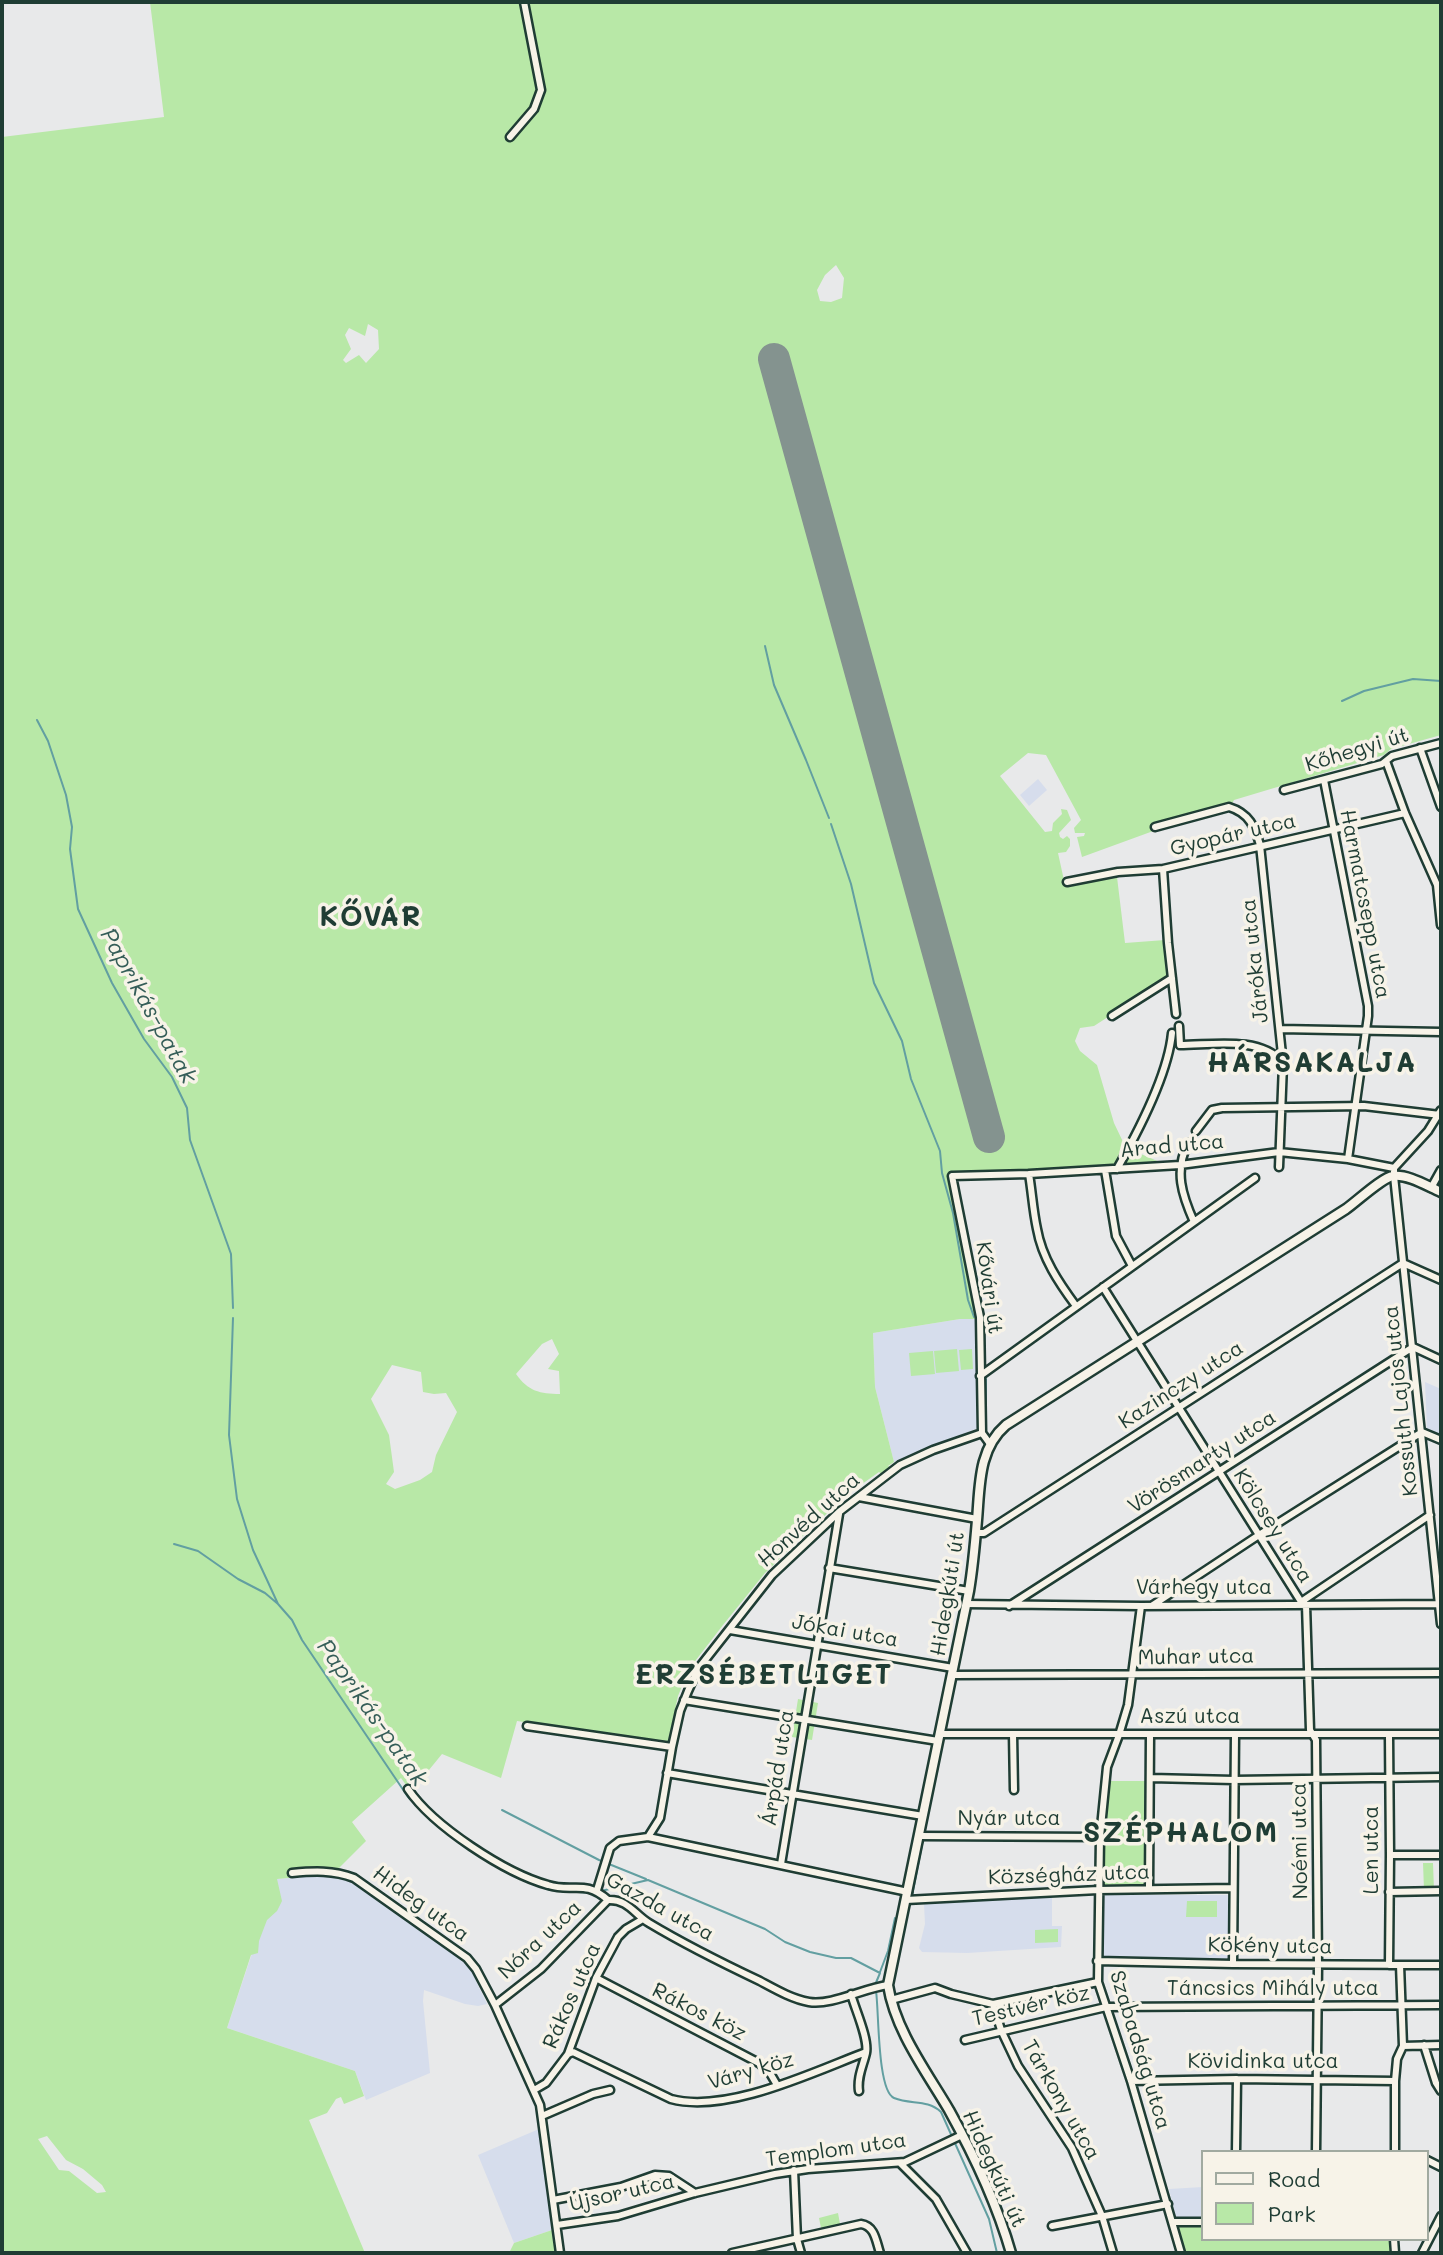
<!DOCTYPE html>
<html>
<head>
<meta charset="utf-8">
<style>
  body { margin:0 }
  #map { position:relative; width:1443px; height:2255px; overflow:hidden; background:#e8e9ea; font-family:Mali,sans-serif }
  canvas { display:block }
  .frame { position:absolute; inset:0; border:4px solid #1f3d34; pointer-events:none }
  .legend { position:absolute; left:1201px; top:2150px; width:228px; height:91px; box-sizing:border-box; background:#f7f3e8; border:2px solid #a1aaa0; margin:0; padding:9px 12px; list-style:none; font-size:21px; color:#1f3d34 }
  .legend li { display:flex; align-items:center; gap:14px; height:35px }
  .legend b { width:35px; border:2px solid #a1aaa0 }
</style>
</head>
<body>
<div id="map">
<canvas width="1443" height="2255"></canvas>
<div class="frame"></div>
<ul class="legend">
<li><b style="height:9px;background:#f7f3e8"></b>Road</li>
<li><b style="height:19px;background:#b8e8a7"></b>Park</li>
</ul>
</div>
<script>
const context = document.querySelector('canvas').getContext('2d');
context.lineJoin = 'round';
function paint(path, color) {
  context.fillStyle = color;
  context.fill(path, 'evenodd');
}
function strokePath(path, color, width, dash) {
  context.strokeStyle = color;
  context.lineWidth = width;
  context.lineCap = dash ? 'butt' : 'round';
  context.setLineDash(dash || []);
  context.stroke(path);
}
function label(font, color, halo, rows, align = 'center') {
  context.font = font + ' Mali,sans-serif';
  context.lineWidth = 7;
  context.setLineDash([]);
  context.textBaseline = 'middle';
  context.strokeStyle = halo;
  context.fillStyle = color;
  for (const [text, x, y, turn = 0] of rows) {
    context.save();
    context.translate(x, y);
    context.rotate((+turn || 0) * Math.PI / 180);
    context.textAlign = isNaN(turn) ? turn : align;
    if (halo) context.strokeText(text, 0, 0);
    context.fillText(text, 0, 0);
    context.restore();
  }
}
paint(new Path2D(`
  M1038 779 1047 790 1029 806 1020 795Z
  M960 1319H978V1428L894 1462 875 1387 873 1333Z
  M1425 1382 1441 1389V1436L1427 1430Z
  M333 1874 351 1880 469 1966 487 2004 478 2006 465 2004 424 1990 423 2001 430 2073 366 2100 355 2071 227 2028 277 1879Z
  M1103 1895H1228V1960L1104 1958Z
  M1052 1897V1926H1062L1061 1947 967 1953 922 1952 919 1948 925 1924 924 1904Z
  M539 2129 552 2230 514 2243 478 2155Z
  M1203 2187V2218H1176L1169 2189Z`), '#d6ddec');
paint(new Path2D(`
  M150 2H1441V735L1391 749 1384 755 1234 800 1229 809 1156 830 1082 857 1077 837 1084 836 1085 833H1075L1074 828 1081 820 1046 755 1028 753 1000 776 1045 832 1052 831 1053 823 1062 814 1061 809 1067 810 1071 820 1059 833 1060 837 1063 839 1067 836 1070 839V846L1066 852 1058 853 1065 885 1117 877 1125 943 1165 940 1170 977 1094 1026 1080 1028 1075 1041 1080 1051 1097 1065 1114 1123 1125 1146 1116 1167 950 1174 978 1319H960L873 1333 875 1387 894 1462 888 1466 893 1468 883 1475 879 1472 848 1494 807 1532 765 1573 723 1625 689 1669 678 1696 668 1743 517 1721 501 1778 442 1754 411 1792 401 1778 352 1822 366 1841 333 1874 277 1879 282 1901 277 1911 267 1920 259 1941 258 1953 251 1955 227 2028 355 2071 364 2096 344 2104 341 2097 336 2099 327 2113 309 2120 365 2253H2V137L164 117ZM836 265 844 278 842 298 831 302 820 301 817 290 825 275ZM368 324 378 330 379 349 366 363 359 355 346 363 343 360 351 349 345 335 349 328 365 336ZM552 1339 559 1354 548 1369 559 1371 560 1394C540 1394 528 1391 516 1374L542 1344ZM392 1365 421 1372 423 1392 434 1394 446 1393 457 1412 436 1455 432 1472 420 1480 395 1489 386 1484 394 1472 389 1435 371 1399ZM47 2136 66 2160 83 2169 102 2185 106 2192 97 2193 69 2171 59 2170 38 2139Z
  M1134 1151 1162 1163 1125 1164 1124 1162 1130 1152Z
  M957 1349 959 1371 936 1373 934 1351Z
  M972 1349 973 1369 961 1370 959 1350Z
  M933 1351 935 1374 911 1376 909 1353Z
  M798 1699 818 1703 812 1740 792 1737Z
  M1109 1781H1148L1145 1885 1101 1886 1103 1836Z
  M1423 1863H1433L1434 1890H1424Z
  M1187 1901H1217V1917H1186Z
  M1058 1929V1942L1035 1943V1930Z
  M838 2213 840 2224 821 2228 819 2218Z
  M1180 2225H1203V2239H1391L1392 2253H1186L1177 2231Z
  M552 2230 557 2253H509L514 2243Z`), '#b8e8a7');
strokePath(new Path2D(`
  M765 646 774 685 806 760 829 818
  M1342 701 1364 691 1413 679 1441 681
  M37 720 48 741 66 795 72 827 70 849 78 909 112 983 144 1039 172 1077 187 1108 190 1140 231 1254 233 1308
  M831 824 851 884 874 983 902 1041 911 1079 940 1151 942 1173 953 1213 968 1300 974 1317
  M233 1318 229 1435 237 1499 253 1550 267 1580 278 1604 292 1620 302 1640 408 1797 432 1821 452 1837 480 1856 503 1869
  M986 1430V1379
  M982 1510 986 1467
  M174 1544 198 1551 238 1579 265 1593 278 1604
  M973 1590 977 1558
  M965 1632 970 1606
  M956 1674 963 1642
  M944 1732 952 1693
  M502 1810 599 1860 646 1879
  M514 1875 550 1890 592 1893
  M601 1891 648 1880 765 1929 785 1942 810 1952 836 1958H851L880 1973 875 1985
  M912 1896 943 1737
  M880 1972 888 1951 895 1918
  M876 1991C879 2009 877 2091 894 2098 911 2105 927 2099 941 2112L989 2219 997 2253`), '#629fa1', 2);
strokePath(new Path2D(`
  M774 359 989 1137`), '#84938f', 32);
const minor = new Path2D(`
  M510 137 534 109 541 90 524 2
  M1420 748 1441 807
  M1386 761 1405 813 1437 885 1441 925
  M1324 780 1368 1006V1016L1348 1159
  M1284 790 1382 764 1392 756 1441 743
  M1155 827 1229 807C1249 813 1255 827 1260 845L1283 1064 1279 1167
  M1163 869 1168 943 1176 1014
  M1067 882 1118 872 1163 869 1405 813
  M1112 1016 1172 978
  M1179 1026 1180 1045C1212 1045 1260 1036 1282 1062
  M1280 1029 1441 1032
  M1441 1110 1428 1131 1394 1168V1176L1441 1624
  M1196 1131 1212 1110 1222 1108 1364 1106 1440 1115
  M1188 1143C1174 1171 1182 1195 1194 1222
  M1117 1169C1138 1132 1168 1075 1172 1033
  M1105 1170 1116 1236 1132 1266
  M1029 1174C1032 1192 1033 1211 1037 1229 1042 1258 1059 1283 1076 1306
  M1431 1188 1441 1170
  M1403 1263 1441 1280
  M1103 1287 1303 1605
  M1413 1347 1441 1360
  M980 1376 1255 1178
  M1422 1432 1441 1440
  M990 1444 982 1433 980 1317 952 1176 1029 1174 1180 1165 1279 1152 1348 1159 1394 1168
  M859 1497 977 1519
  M976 1533H984L1403 1263
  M829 1568 969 1591
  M1301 1602 1430 1515
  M966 1604 1141 1606 1441 1604
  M1153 1605 1259 1535 1422 1432
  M1306 1605 1310 1730 1316 1740 1318 1965 1316 2152
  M1009 1606 1413 1347
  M1141 1606 1128 1705 1119 1735 1107 1767 1100 1837 1098 1982 1131 2081 1181 2253
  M730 1630 953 1668
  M952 1675 1441 1673
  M684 1700 938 1741
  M527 1726 672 1747
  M940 1734H1441
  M1013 1734 1014 1790
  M667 1773 923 1816
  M1151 1778 1234 1780 1441 1777
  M408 1789C433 1826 505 1873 548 1885 574 1893 584 1879 608 1900 628 1899 635 1915 649 1923 684 1944 722 1963 760 1981 775 1989 792 1999 809 2002 831 2006 864 1988 888 1985
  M919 1836 1100 1837
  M648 1837 660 1818 672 1747 680 1711 688 1691 698 1669 772 1575 839 1512 900 1465 933 1450 982 1433
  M1390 1855H1441
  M781 1864 839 1514
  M292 1873C314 1871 333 1870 354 1878L467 1958 476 1969 495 2005 540 2105 560 2253
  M1149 1889 1150 1735
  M597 1890 610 1848 619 1841 648 1837 908 1892
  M1389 1892 1441 1891
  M906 1900 1098 1890 1233 1888
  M1097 1961 1233 1964 1441 1965
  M1233 1964 1235 1735
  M1389 1965 1390 1855 1389 1736
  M596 1978 759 2063 770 2073 777 2085
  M851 1994C855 2009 869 2039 866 2053 863 2066 857 2077 859 2091
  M891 2000 935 1988 951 1994 993 2004 1098 1982
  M993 2004 1001 2030 1018 2066 1072 2148 1102 2216 1113 2253
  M495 2005 541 1969 608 1900
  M965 2040 1106 2007 1441 2005
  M1424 2045 1436 2083 1441 2091
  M1403 2046 1441 2045
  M568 2054 573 2052 671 2099C727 2114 813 2072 866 2052
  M1131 2081 1237 2079 1395 2081
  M534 2090 546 2083 568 2054 596 1978 618 1937 626 1929 643 1919
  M542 2116 593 2094 610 2090
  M1236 2152 1237 2079
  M1395 2152V2081L1397 2059 1403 2046 1400 1965
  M1427 2160 1441 2167
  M900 2163 936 2199 967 2253
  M794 2170 797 2239 801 2253
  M553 2200 621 2187 655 2175 669 2176 695 2193
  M1173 2222H1203
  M557 2225 618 2216 695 2193 775 2174 808 2169 905 2162 962 2135
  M1052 2226 1168 2204
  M1394 2239 1395 2253
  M732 2253 861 2224C875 2226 876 2241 880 2253
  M1422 2253 1441 2216`);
const secondary = new Path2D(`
  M1011 2253C997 2204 974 2155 949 2110 926 2071 895 2030 888 1985L969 1591C973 1567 975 1544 977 1520 980 1486 978 1449 1006 1425L1346 1209C1356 1202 1383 1177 1393 1176 1408 1174 1427 1186 1441 1192`);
strokePath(minor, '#1f3d34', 11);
strokePath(secondary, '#1f3d34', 13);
strokePath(minor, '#f7f3e8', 6);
strokePath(secondary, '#f7f3e8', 8);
label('21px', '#1f3d34', '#f7f3e8', [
  ["Kőhegyi út",1357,750,-17],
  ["Gyopár utca",1233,835,-13],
  ["Harmatcsepp utca",1365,904,79],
  ["Járóka utca",1255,961,-96],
  ["Arad utca",1172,1146,-5],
  ["Kővári út",989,1288,82],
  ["Kazinczy utca",1181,1385,-33],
  ["Kossuth Lajos utca",1401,1401,-96],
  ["Vörösmarty utca",1202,1462,-33],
  ["Honvéd utca",809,1520,-42],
  ["Kölcsey utca",1273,1526,58],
  ["Várhegy utca",1204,1588],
  ["Hidegkúti út",948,1594,-81],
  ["Jókai utca",845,1631,10],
  ["Muhar utca",1196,1657,-1],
  ["Aszú utca",1190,1717],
  ["Árpád utca",778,1768,-81],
  ["Nyár utca",1009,1819],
  ["Noémi utca",1300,1841,-91],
  ["Len utca",1372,1850,-90],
  ["Községház utca",1069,1875,-2],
  ["Hideg utca",421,1904,36],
  ["Gazda utca",660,1907,29],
  ["Nóra utca",540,1940,-43],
  ["Kökény utca",1270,1946,1],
  ["Táncsics Mihály utca",1273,1989],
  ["Rákos utca",572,1996,-66],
  ["Testvér köz",1031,2006,-13],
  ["Rákos köz",699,2012,27],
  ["Szabadság utca",1140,2050,73],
  ["Kövidinka utca",1263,2062],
  ["Váry köz",751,2071,-16],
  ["Tárkony utca",1061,2100,60],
  ["Templom utca",836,2150,-8],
  ["Hidegkúti út",994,2169,66],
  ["Újsor utca",622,2193,-13]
]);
label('italic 23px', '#355e58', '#f7f3e8', [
  ["Paprikás-patak",148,1006,61],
  ["Paprikás-patak",372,1713,55]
]);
context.letterSpacing = '2px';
label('bold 28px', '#1f3d34', '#f7f3e8', [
  ["KŐVÁR",371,917],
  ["HÁRSAKALJA",1312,1063],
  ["ERZSÉBETLIGET",764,1675],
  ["SZÉPHALOM",1181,1833]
]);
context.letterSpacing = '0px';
</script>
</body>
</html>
